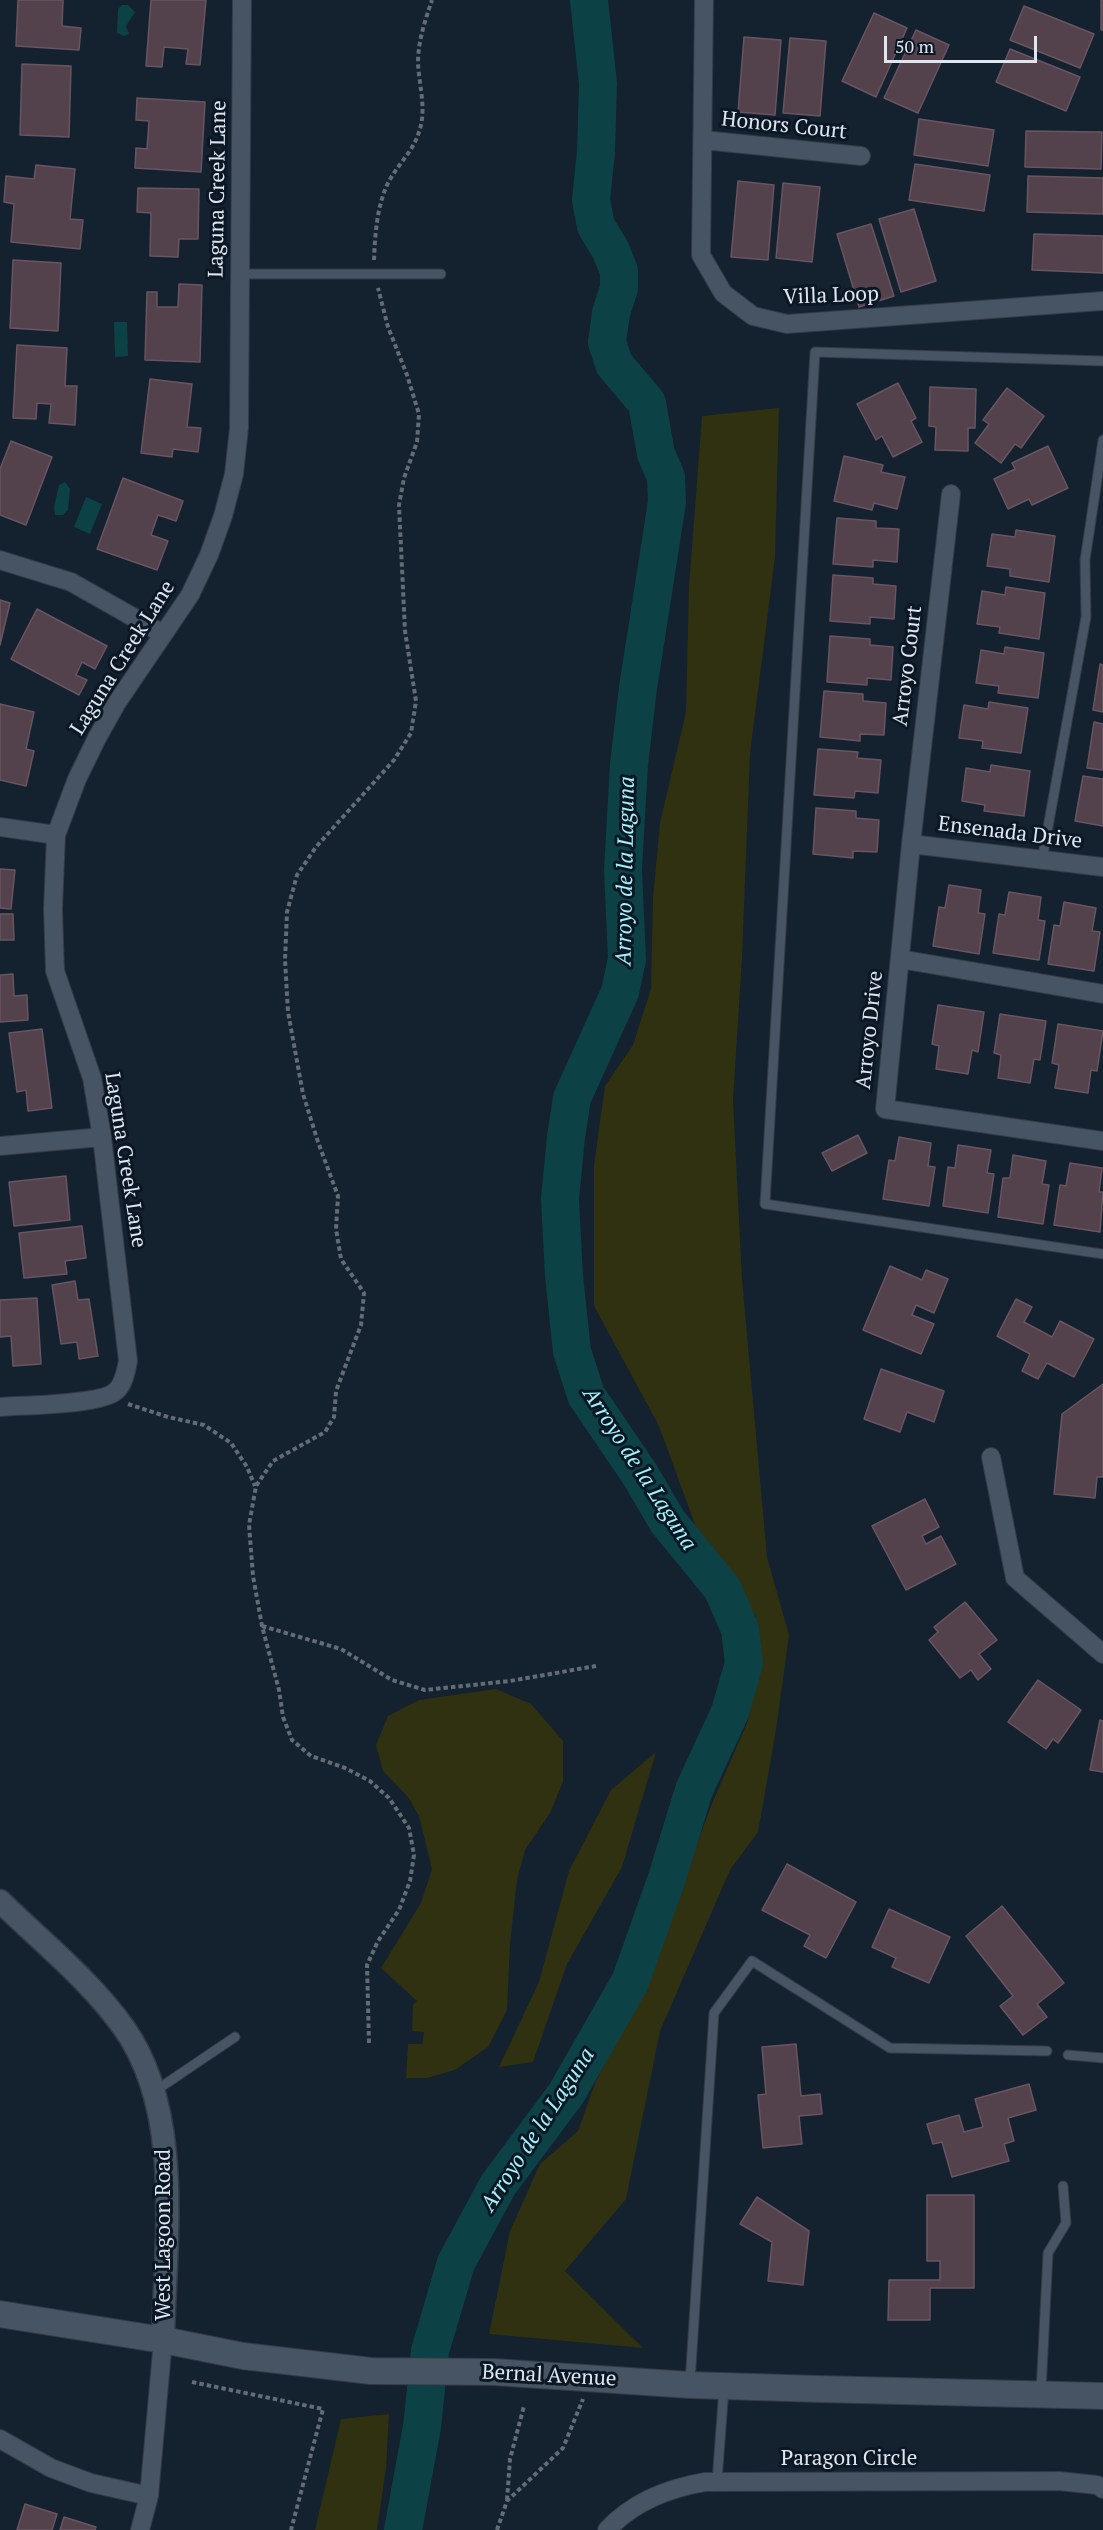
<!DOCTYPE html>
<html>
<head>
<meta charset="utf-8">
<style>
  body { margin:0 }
  #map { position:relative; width:1103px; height:2530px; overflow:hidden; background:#14212e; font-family:"PT Serif",serif }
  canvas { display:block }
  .scale { position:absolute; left:884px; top:36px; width:153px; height:27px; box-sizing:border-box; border:3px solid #dee6ef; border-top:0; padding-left:8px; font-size:18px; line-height:21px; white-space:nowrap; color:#dee6ef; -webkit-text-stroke:4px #0b1724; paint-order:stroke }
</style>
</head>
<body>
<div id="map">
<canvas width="1103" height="2530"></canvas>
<div class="scale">50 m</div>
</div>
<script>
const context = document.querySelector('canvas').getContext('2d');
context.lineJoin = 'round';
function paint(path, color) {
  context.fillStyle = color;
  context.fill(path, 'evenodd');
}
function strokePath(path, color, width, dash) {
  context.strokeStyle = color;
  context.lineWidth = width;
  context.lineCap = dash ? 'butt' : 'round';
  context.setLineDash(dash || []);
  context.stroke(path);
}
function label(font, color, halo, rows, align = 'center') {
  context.font = font + ' "PT Serif",serif';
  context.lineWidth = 6;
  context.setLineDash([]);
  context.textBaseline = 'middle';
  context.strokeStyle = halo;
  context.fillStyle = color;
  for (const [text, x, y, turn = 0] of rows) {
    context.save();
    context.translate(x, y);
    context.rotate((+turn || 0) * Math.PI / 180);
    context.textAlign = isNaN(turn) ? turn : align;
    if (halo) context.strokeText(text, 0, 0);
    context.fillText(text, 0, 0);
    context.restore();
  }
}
paint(new Path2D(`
  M779 408 775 557 750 754 742 958 733 1100 742 1279 767 1557 789 1635 776 1730 758 1832 730 1870 660 2031 626 2199 565 2271 643 2348 489 2334 510 2231 540 2164 578 2131 595 2083 642 1992 711 1806 748 1721 756 1616 697 1530 659 1426 594 1306V1165L605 1086 633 1045 651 989 653 898 660 823 686 712 689 586 702 416Z
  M496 1689 531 1704 563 1741V1782L550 1813 525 1850 517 1880 510 1944 507 2010 488 2047 455 2070 427 2078H406L408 2044H422L424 2032 412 2031 413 2005 417 2001 381 1968 421 1903 432 1869 419 1816 408 1797 383 1771 376 1745 388 1716 419 1700Z
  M656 1752 622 1867 567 1964 533 2062 499 2067 539 1982 569 1871 611 1790Z
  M389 2414 386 2468 377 2530H315L341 2419Z`), '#303110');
paint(new Path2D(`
  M122 5H128L135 12 126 26 129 34 124 36 117 33 118 9Z
  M114 322H127L128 356 115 357Z
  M65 482 70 489 68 510 63 515H55L54 507 59 485Z
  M86 497 102 504 90 534 74 527Z`), '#0c4146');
strokePath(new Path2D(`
  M403 2530 422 2427 430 2351 456 2263 498 2185 566 2094 630 1982 667 1878 694 1790 730 1712 744 1663 740 1629 722 1588 668 1522 639 1473 586 1395 572 1351 564 1276 560 1199 566 1137 572 1098 620 992 627 959 623 870 629 764 638 688 667 502 666 477 656 454 647 403 614 364 607 342 611 313 619 288V271L610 249 596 226 591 200 596 152 598 84 589 0`), '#0c4146', 38);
const building = new Path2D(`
  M18 0H63L62 26 81 28 79 50 16 46Z
  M151 0H206L200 65 186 64 188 49 164 47 162 67 146 66Z
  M1101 0H1103V30H1101Z
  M1024 6 1094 34 1080 68 1010 40Z
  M874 13 907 28 876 97 842 81Z
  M916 30 949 45 918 113 884 98Z
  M744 37 781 40 775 115 738 112Z
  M790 38 826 41 820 116 783 113Z
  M1010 49 1080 77 1066 111 996 82Z
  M22 64 71 66 69 137 20 135Z
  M137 98 205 102 201 172 135 168 136 148 147 149 149 121 136 120Z
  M919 119 994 130 988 166 914 155Z
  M1026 131 1102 132 1101 169 1025 167Z
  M915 164 990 175 984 211 909 200Z
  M36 165 75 169 70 219 83 220 80 249 11 242 14 204 4 202 6 176 34 179Z
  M1028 176 1103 178V214L1027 212Z
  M738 181 774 185 768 260 731 257Z
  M783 183 820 187 812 262 776 258Z
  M138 188 199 189 198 239H179L178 257 150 256 151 213 137 212Z
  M914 209 936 281 901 292 879 219Z
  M871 224 894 296 859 307 837 234Z
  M1034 234 1103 236V273L1032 270Z
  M13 260 61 263 58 331 10 328Z
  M179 284 202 285 200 362 145 360 147 292H157V307H178Z
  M17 345 67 348 65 386H77L75 425 49 423 51 404 37 403 36 419 13 418Z
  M150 379 192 384 187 427 201 428 198 452 173 449 172 457 141 453Z
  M898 383 916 418 911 421 922 442 893 457 882 436 876 440 857 404Z
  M930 387 976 389 975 428H968V451L935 450 936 427 929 426Z
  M1007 388 1044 416 1021 448 1015 444 1001 463 975 443 989 424 983 420Z
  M11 441 52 457 26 525 0 515V469Z
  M1048 446 1068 488 1032 505 1029 499 1008 509 994 479 1015 469 1012 463Z
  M844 456 883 465 881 472 905 477 897 509 874 503 872 510 834 501Z
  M123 478 183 501 176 521 158 515 151 535 168 541 157 570 97 549Z
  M837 518 876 521V528L899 529 897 562 873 560V567L833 564Z
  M1016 530 1055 536 1049 582 1010 576V569L987 566 992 534 1015 537Z
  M833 575 873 578V584L896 586 894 619 870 617V624L830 621Z
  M1006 587 1045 593 1039 639 999 633 1000 627 977 624 982 591 1005 595Z
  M0 600 10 603 0 645Z
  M37 609 107 646 95 669 82 662 76 675 87 680 79 695 11 659Z
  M830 636 870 639V645L893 647 891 680 867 678V685L827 682Z
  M1005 647 1044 653 1038 698 998 693 999 686 976 683 981 650 1004 654Z
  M1100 664 1103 665V712L1093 710Z
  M824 691 863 694V701L886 703 884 735 860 734V741L820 737Z
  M989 702 1028 708 1021 753 982 748 983 741 959 738 964 705 988 709Z
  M0 704 34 712 26 749 34 751 26 786 0 780Z
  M1094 722 1103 724V770L1087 768Z
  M818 749 858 752 857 758 881 760 878 793 855 791 854 798 814 795Z
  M991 765 1030 771 1024 816 984 811 985 805 962 801 966 768 990 772Z
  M1083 776 1103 779V826L1075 821Z
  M816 808 856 811V818L879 820 877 852 853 851V858L813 854Z
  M0 869 15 870 11 909 0 908Z
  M949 885 981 890 978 913 985 914 979 954 933 946 939 907 945 908Z
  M1009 892 1041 897 1038 920 1045 921 1039 960 993 953 999 914 1005 915Z
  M1064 902 1096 908 1092 931 1100 932 1094 971 1048 964 1054 925 1060 926Z
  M0 914H13L14 940H0Z
  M13 974 14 996 27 995 28 1020 0 1022V975Z
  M938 1005 984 1012 978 1052 972 1050 968 1074 936 1069 939 1046 932 1044Z
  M1000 1014 1046 1021 1040 1060 1034 1059 1030 1083 998 1078 1001 1055 994 1053Z
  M1058 1024 1103 1031 1097 1071 1091 1070 1088 1093 1055 1088 1059 1065 1052 1063Z
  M42 1029 52 1108 28 1111 26 1090 17 1092 9 1033Z
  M858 1135 867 1153 832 1171 822 1153Z
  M899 1137 931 1143 928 1166 935 1167 929 1206 883 1199 889 1160 895 1161Z
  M958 1145 991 1150 987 1173 994 1174 988 1213 943 1206 948 1167 955 1168Z
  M1013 1155 1046 1161 1042 1184 1049 1185 1043 1224 998 1217 1003 1178H1010Z
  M1070 1163 1102 1168 1099 1192H1103L1100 1232 1054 1225 1060 1185 1066 1186Z
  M66 1176 70 1220 14 1226 9 1182Z
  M82 1226 86 1258 65 1261 67 1274 24 1278 19 1233Z
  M890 1266 922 1280 926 1270 948 1279 934 1313 916 1305 912 1315 934 1324 921 1354 863 1330Z
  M75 1281 78 1300 89 1299 98 1356 79 1359 77 1342 61 1344 52 1285Z
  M37 1298 41 1364 13 1366 11 1336 0 1337V1300Z
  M1016 1299 1032 1307 1024 1322 1052 1337 1060 1321 1094 1339 1074 1377 1047 1363 1038 1379 1022 1371 1030 1354 997 1336Z
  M881 1369 944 1391 934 1422 907 1412 900 1432 864 1419Z
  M1103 1384V1477H1097L1095 1498 1054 1494 1062 1414Z
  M925 1499 939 1527 922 1536 926 1544 941 1536 956 1564 906 1590 872 1526Z
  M965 1602 997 1640 979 1654 991 1669 978 1680 971 1670 960 1678 929 1640 938 1632 934 1627Z
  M1038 1680 1081 1710 1058 1743 1053 1739 1046 1749 1008 1722Z
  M1100 1720 1103 1721V1772L1090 1770Z
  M787 1864 856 1902 826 1958 804 1946 810 1935 762 1910Z
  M1002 1906 1064 1983 1037 2004 1047 2017 1023 2035 1000 2006 1013 1996 966 1936Z
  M889 1909 950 1937 929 1983 892 1967 896 1958 872 1947Z
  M796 2044 801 2096 820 2094 822 2114 799 2116 802 2144 763 2148 758 2095 766 2094 762 2047Z
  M1029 2084 1036 2110 1008 2118 1014 2141 1004 2144 1009 2161 952 2177 942 2142 933 2144 927 2124 959 2115 964 2132 983 2127 975 2099Z
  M927 2195H974V2288H930V2320H888L889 2280H940V2261H927Z
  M757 2197 809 2231 803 2285 768 2281 772 2242 740 2224Z
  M25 2504 57 2514 52 2530H17Z
  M64 2517 96 2527 95 2530H60Z`);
paint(building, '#53414c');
strokePath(building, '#685561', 1.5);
const service = new Path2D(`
  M239 274H441
  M1103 361 815 352 765 1204 1103 1254
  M1042 860 1086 617 1085 560 1103 440
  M1068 2055 1103 2058
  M155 2091 235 2037
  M690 2382 714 2013 752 1961 890 2048 1047 2051
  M1041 2392 1048 2253 1066 2223 1063 2186
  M717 2481 724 2388`);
const minor = new Path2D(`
  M704 0 701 255 723 293 753 316 787 324 1103 301
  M703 140 861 156
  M951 494 911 844 885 1109 1103 1141
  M0 560 71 582 163 634
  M0 827 56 835
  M911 844 1103 867
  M900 959 1103 994
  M0 1146 102 1137
  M0 1407C22 1405 102 1405 116 1391 124 1384 126 1371 128 1361L102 1137 92 1078 55 971 53 909 56 835 77 779 97 738 116 704 190 595 209 555 223 516 234 474 239 428 242 0
  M991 1457 1015 1578 1103 1654
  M0 2439 51 2468 91 2483 149 2496
  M140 2530 149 2496 163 2340
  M607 2530C633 2502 669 2488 705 2482L1059 2481 1097 2485 1103 2489`);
const tertiary = new Path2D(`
  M0 1901C42 1942 90 1980 124 2028 184 2113 165 2241 163 2340`);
const secondary = new Path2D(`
  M0 2314 163 2340 243 2356 371 2371 494 2372 690 2385 819 2389 1103 2396`);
strokePath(service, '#323a46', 11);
strokePath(minor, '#323a46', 20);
strokePath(tertiary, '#323a46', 25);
strokePath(secondary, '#323a46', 28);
strokePath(new Path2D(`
  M374 260C375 234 377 206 388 183 397 165 413 152 419 132 427 110 419 85 418 63 418 41 425 21 432 0
  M128 1404 168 1417 204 1425 231 1443 247 1467 255 1486
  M262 1626 341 1649 392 1680 425 1690 510 1681 596 1666
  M369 2043 367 1965 378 1941 399 1910 410 1881 414 1855 409 1828 389 1798 370 1781 345 1768 311 1756 292 1740 283 1717 279 1690 262 1626 253 1576 249 1525 256 1486 273 1461 325 1432 334 1417 336 1391 361 1325 364 1293 341 1259 336 1229 338 1196 318 1142 303 1094 288 1012 285 960 287 912 297 875 316 847 394 760 411 733 416 701 405 631 399 505 404 478 417 442 419 414 407 375 388 327 378 288
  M192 2382 323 2409 291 2530
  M507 2500 510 2459 524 2406
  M497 2530 507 2501 563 2448 583 2399`), '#616c77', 4, [4.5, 3]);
strokePath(service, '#465463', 9);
strokePath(minor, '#465463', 18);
strokePath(tertiary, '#465463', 22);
strokePath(secondary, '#465463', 26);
label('21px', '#dee6ef', '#0b1724', [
  ["Honors Court",784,126,6],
  ["Laguna Creek Lane",218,189,-89],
  ["Villa Loop",831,296,-2],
  ["Laguna Creek Lane",123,658,-58],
  ["Arroyo Court",908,666,-83],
  ["Ensenada Drive",1010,833,7],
  ["Arroyo Drive",870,1030,-84],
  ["Laguna Creek Lane",125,1160,81],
  ["West Lagoon Road",164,2235,-90],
  ["Bernal Avenue",549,2376,3],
  ["Paragon Circle",849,2459]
]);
label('italic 22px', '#a4f2fa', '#0b1724', [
  ["Arroyo de la Laguna",626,871,-89],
  ["Arroyo de la Laguna",639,1469,57],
  ["Arroyo de la Laguna",538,2130,-57]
]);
</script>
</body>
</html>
